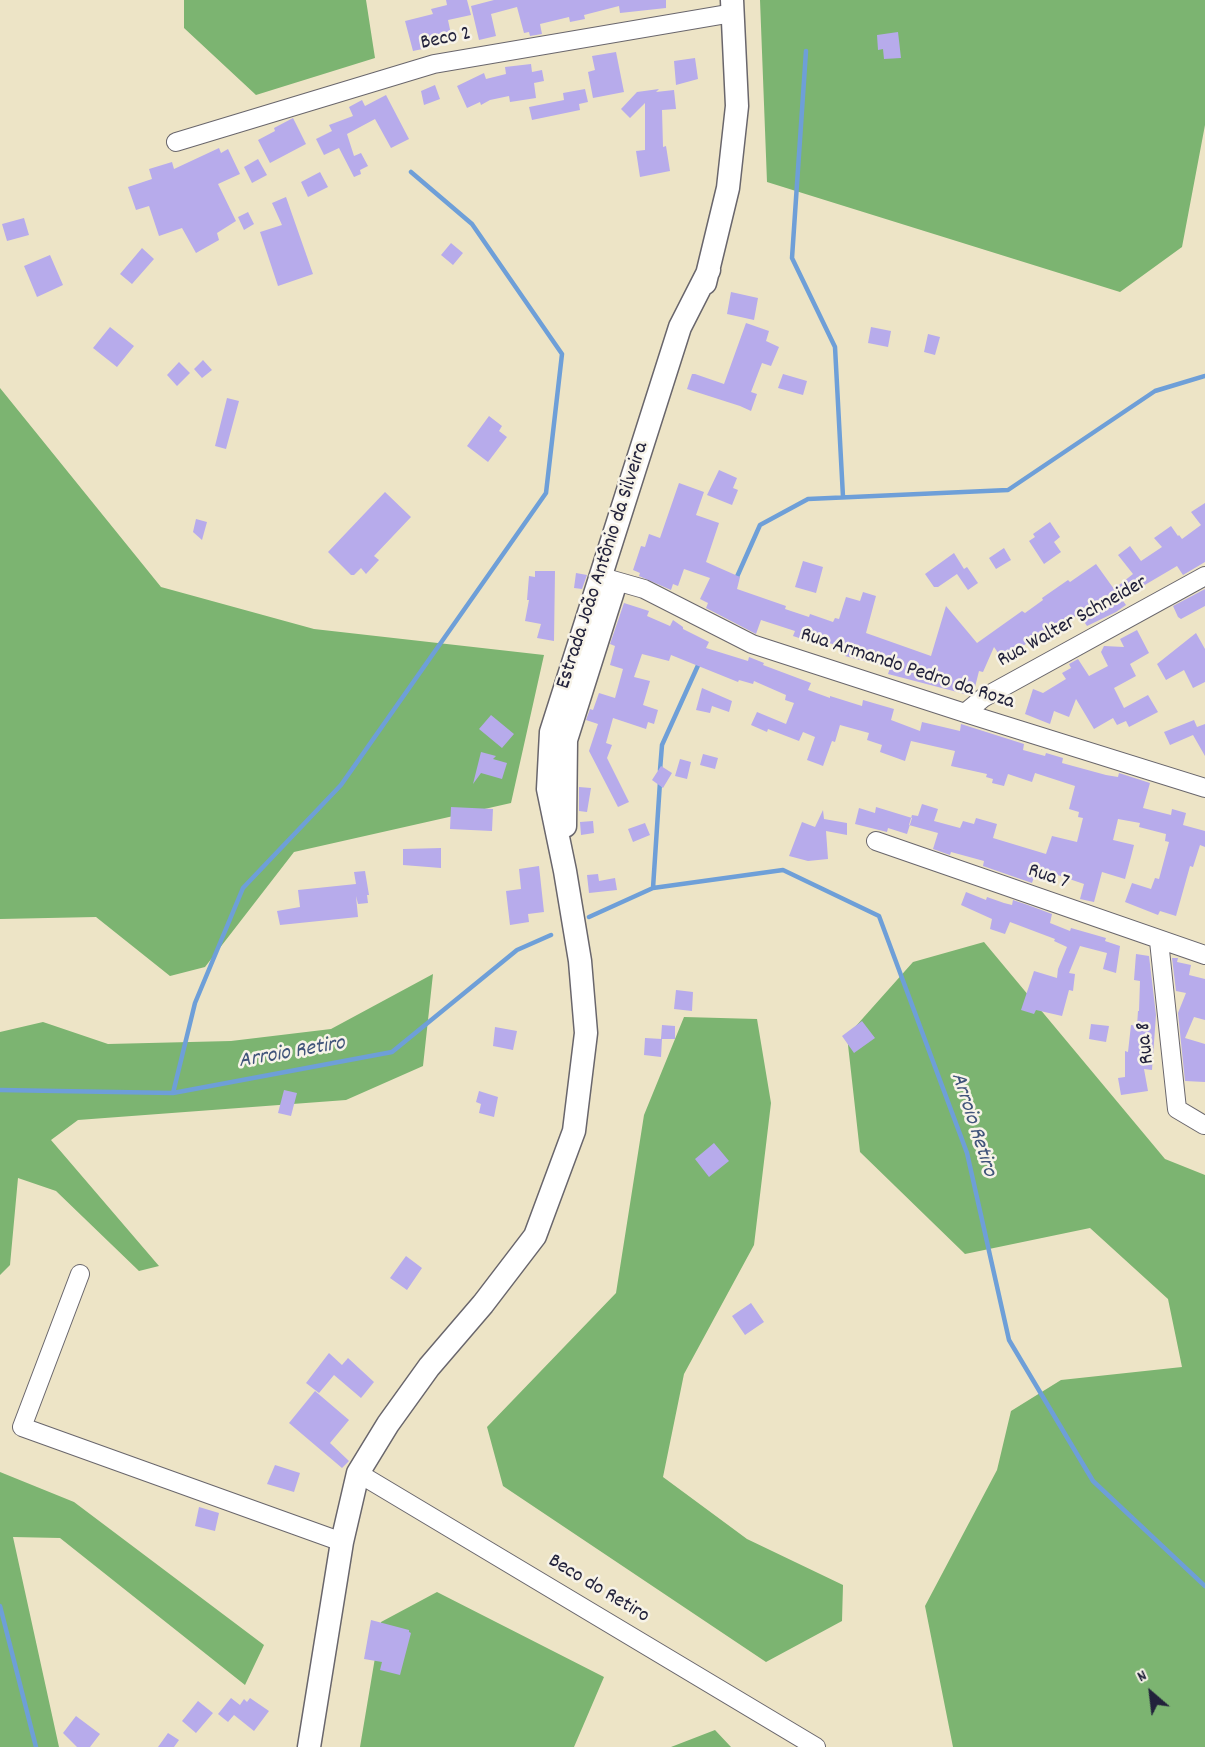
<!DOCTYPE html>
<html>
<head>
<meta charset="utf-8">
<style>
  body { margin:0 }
  #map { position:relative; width:1205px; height:1747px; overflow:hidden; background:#ede4c6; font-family:Dekko,sans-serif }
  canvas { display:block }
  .north { position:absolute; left:1121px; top:1663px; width:60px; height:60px; -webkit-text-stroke:4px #f7f3e8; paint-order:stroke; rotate:332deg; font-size:16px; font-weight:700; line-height:24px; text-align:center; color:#22223b }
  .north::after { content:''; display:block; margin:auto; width:21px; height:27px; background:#22223b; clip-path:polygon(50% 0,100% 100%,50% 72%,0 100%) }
</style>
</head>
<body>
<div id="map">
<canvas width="1205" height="1747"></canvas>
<div class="north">N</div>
</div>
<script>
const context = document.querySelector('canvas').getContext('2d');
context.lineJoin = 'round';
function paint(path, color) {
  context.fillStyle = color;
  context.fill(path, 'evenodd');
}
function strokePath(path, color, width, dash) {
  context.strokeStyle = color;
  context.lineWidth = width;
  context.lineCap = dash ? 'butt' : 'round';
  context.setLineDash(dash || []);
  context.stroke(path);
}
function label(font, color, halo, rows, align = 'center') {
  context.font = font + ' Dekko,sans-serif';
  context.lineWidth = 5;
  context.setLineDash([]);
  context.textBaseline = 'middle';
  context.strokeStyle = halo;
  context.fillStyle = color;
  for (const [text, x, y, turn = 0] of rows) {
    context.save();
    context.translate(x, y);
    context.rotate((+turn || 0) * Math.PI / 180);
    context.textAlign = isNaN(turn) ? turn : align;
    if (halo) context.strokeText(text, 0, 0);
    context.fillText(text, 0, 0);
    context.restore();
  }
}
paint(new Path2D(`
  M184 0H366L375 58 256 95 184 28Z
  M760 0H1205V125L1182 247 1120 292 767 182Z
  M0 388 161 587 314 629 544 655 511 803 294 852 205 967 170 976 96 917 0 919Z
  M984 942 1165 1159 1205 1175V1747H953L925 1606 997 1470 1011 1411 1061 1380 1182 1367 1168 1299 1090 1228 965 1254 860 1152 847 1036 913 962Z
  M433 974 423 1066 346 1100 78 1120 51 1140 159 1266 139 1271 56 1191 18 1178 10 1265 0 1275V1032L43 1022 108 1044 231 1041 331 1029Z
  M684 1017 757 1019 771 1103 754 1245 684 1374 663 1477 747 1539 843 1585 842 1621 766 1662 503 1486 487 1427 616 1293 644 1115Z
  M0 1472 74 1502 264 1645 245 1685 60 1538 13 1537 59 1747H0Z
  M437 1592 604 1677 574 1747H360L381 1622Z
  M715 1730 731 1747H671Z`), '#7cb471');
strokePath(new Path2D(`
  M806 51 792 258 835 347 843 497
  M736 579 760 525 808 499 1008 490 1155 391 1205 376
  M660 770 662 745 700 661
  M653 888 660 782
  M589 917 653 888 783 870 879 916 967 1153 1009 1340 1093 1481 1205 1586
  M0 1090 173 1093 392 1052 517 950 551 935
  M173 1093 195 1003 243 888 341 785 546 493 562 354 472 224 411 172
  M0 1606 36 1747`), '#6e9fd8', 4.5);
paint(new Path2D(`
  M446 0H467L471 15 448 20 452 39 427 45V48L413 51 405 21 433 14 431 9 447 5Z
  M494 0H666V8L620 13 619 6 584 15 585 19 570 22 569 17 540 24 542 34 530 36 529 32 524 33 517 7 491 14 496 36 479 40 471 6Z
  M898 32 901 58 884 59 883 49 878 50 877 35Z
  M616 52 624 92 593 98 588 72 595 70 592 56Z
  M695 58 698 79 676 85 674 61Z
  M531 64 532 72 542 70 544 81 534 83 536 98 510 102 509 96 490 100 481 105 480 102 467 108 457 86 484 73 486 79 506 74 505 67Z
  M435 85 440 99 424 105 421 91Z
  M585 89 588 102 579 104 580 110 532 120 529 107 564 100 563 93Z
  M659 89 656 92 674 90 676 109 662 110 663 147 666 146 670 171 640 177 636 151 645 150V103L630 118 621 109 637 92Z
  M386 95 409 139 391 148 375 119 347 134 354 156 361 153 368 166 360 170 361 174 354 177 339 148 324 155 316 139 332 131 329 125 353 116 349 107 362 100 365 106Z
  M293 118 306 144 270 163 258 140 275 131 274 128Z
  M219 148 221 153 228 149 240 174 218 184 236 221 217 233 219 240 196 253 182 228 159 236 149 206 136 210 128 187 152 179 149 169 172 162 174 169Z
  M258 159 267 175 252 183 244 167Z
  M320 172 328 187 308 197 301 182Z
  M286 197 313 274 278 286 260 232 282 225 272 203Z
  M248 212 254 224 244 230 238 217Z
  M24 218 29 235 7 241 2 224Z
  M451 243 463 253 453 265 441 255Z
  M142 248 154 259 132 284 120 274Z
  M50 255 63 285 37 297 24 266Z
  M731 292 758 298 754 320 727 314Z
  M746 323 769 331 766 341 779 347 771 366 762 363 751 392 757 394 751 411 740 406 687 389 692 374H695L724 384Z
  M110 327 134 346 117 367 93 348Z
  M871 327 891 331 888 347 868 343Z
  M928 334 940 337 935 355 924 352Z
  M203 360 212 370 202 378 194 369Z
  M179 362 190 373 177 386 167 375Z
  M783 374 807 381 803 395 778 388Z
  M227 398 239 401 226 449 215 446Z
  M489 416 502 426 499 431 507 437 488 462 467 446Z
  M719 470 737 478 733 488 738 490 732 505 707 495Z
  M679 483 704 492 696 515 719 523 706 562 740 577 737 589 786 606 785 609 809 617 810 614 833 622 835 618 839 619 846 597 860 601 863 592 876 596 866 633 931 656 946 606 977 643 1022 611 1025 613 1043 600 1042 598 1068 580 1070 582 1096 564 1114 589 1133 574 1118 555 1130 546 1141 561 1162 547 1154 538 1171 526 1178 536 1179 535 1182 539 1201 525 1191 512 1205 503V562L1183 575 1177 566 1143 586 1141 583 1121 598 1126 605 1116 612 1087 626 1079 614 1055 630 1058 635 1046 642 1040 634 1003 660 994 647 983 672 979 671 974 691 967 690 965 694 888 674 890 668 845 656 847 648 818 640 817 644 793 636 795 631 761 620 756 634 706 608 708 603 700 599 710 578 684 569 678 586 673 584 671 590 639 576 640 573 633 570 641 546 645 547 649 534 660 538Z
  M385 492 411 517 374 556 379 560 366 574 361 568 354 575H351L328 552Z
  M196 519 207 522 202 540 193 532Z
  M1050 522 1060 537 1054 542 1061 552 1044 564 1029 541 1035 537 1033 534Z
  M1004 548 1011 560 996 569 989 558Z
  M954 553 964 569 967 567 978 583 968 590 957 574 938 587H934L925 574Z
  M803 561 823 567 816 593 795 587Z
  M535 571H555L554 641 537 638 541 624 525 621 529 600H527L529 576 535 577Z
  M576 573 587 575 582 589 574 588Z
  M1205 589V606L1181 619 1178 617 1173 606Z
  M624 603 649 611 647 616 670 626 673 620 683 627V629L709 642 706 648 748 661 749 657 764 663 763 665 811 683 808 690 830 698V696L862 706 863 700 894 709 891 720 920 731 922 722 960 731 961 724 1024 744 1023 750 1045 756 1046 753 1063 758 1062 763 1106 775 1118 777 1119 773 1150 783 1143 808 1171 815 1172 809 1186 813 1183 825 1205 831V847L1200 845 1193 867 1190 866 1176 916 1160 911 1158 915 1125 902 1132 883 1151 889 1155 878 1159 879 1169 842 1165 841 1166 834 1139 827 1140 823 1118 819 1113 840 1134 845 1131 857 1125 879 1102 872 1094 902 1080 899 1084 884 1037 868 1032 883 983 866 984 861 951 852 950 855 933 849 938 833 909 825 912 815 918 816 922 804 938 809 934 821 960 828 963 821 974 824 976 818 997 824 993 838 1046 854 1052 836 1077 842 1083 818 1078 817 1079 812 1069 809 1075 786 1035 773 1032 782 1008 774 1004 786 992 783 993 779 986 777 987 774 951 766 955 751 911 741 905 761 880 752 882 745 867 740 869 733 840 725 835 742 832 741 823 766 818 764 807 760 815 737 803 732 799 741 768 729 767 732 751 725 757 712 786 724 794 703 785 700 786 695 754 681 753 684 739 680 738 682 671 655 669 661 642 654 634 677 650 681 643 705 658 710 654 724 648 722 646 729 613 718 606 743 612 745 607 758 629 802 618 807 589 751 598 724 586 720 590 709 593 710 599 693 615 698 623 669 610 665 615 646 610 644Z
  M1137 630 1149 653 1130 664 1136 676 1114 688 1124 708 1148 695 1158 712 1129 727 1126 721 1117 725 1113 718 1094 729 1076 699 1069 717 1054 711 1050 724 1025 714 1033 689 1043 693 1066 679 1062 673 1071 668 1069 664 1078 659 1089 676 1108 666 1101 652 1104 646 1124 647 1120 639Z
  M1196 633 1205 649V682L1193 688 1184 670 1166 680 1157 664Z
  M702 688 732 701 729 712 712 706 710 713 696 710Z
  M491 715 514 734 502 748 479 729Z
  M1194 720 1197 727 1205 724V756L1193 735 1170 745 1164 732Z
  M481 752 496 756 493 759 507 763 502 779 481 773 473 784Z
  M703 754 718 758 715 769 700 765Z
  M680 759 691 762 687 779 675 776Z
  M661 766 672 773 663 788 652 780Z
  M579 787 591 788 587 812 579 811Z
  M451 807 493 809 492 831 450 829Z
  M876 807 912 818 907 834 888 828 887 832 855 824 859 808 875 813Z
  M823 810 824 819 847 823V835L826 831 828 859 808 861 789 856 802 822 815 827Z
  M593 821 594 833 581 835 580 822Z
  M645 823 650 835 633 842 628 829Z
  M441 848V868L403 865V849Z
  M539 866 544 912 528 914 529 922 510 925 506 891 521 889 519 869Z
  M365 871 369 895H367L368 903 358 904 356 896 358 917 280 925 277 911 300 907 298 890 356 884 354 872Z
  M598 874 599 881 615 878 617 890 589 893 587 875Z
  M966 892 986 900 987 897 1004 903 1012 905 1013 900 1028 905 1052 914 1050 923 1070 931 1071 928 1106 938 1105 941 1120 946 1116 973 1103 969 1107 953 1080 946 1069 973 1075 974 1073 991 1069 990 1062 1016 1036 1010 1034 1014 1021 1010 1034 971 1057 978 1058 969 1067 947 1054 941 1055 939 1010 922 1005 934 990 929 992 919 961 905Z
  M1136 954 1149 956 1156 1015 1152 1070 1144 1069 1148 1091 1121 1095 1118 1078 1125 1077V1051L1128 1052 1131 1025 1137 1026 1138 1011H1139L1140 981 1134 980Z
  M1172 958H1178L1177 962 1191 965 1189 975 1205 979V1020L1194 1017 1185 1038 1205 1044V1082L1185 1081 1178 1013 1186 993 1176 991Z
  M676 990 693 992 692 1011 674 1009Z
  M862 1021 875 1038 854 1053 842 1036Z
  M1091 1024 1109 1026 1106 1042 1089 1039Z
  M662 1025 675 1026V1039H661Z
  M495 1027 517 1031 513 1050 493 1046Z
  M645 1038 662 1039 661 1057 644 1055Z
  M284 1090 297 1093 291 1116 278 1113Z
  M479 1091 498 1097 494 1117 479 1113 481 1104 476 1102Z
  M714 1143 729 1161 709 1177 695 1159Z
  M406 1256 422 1268 407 1290 390 1278Z
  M751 1303 764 1322 745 1335 732 1316Z
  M329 1353 342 1365 348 1358 374 1382 361 1398 334 1375 319 1393 306 1383Z
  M315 1391 349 1420 330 1443 349 1461 342 1468 289 1423Z
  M275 1465 300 1473 294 1492 267 1484Z
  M199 1507 219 1513 215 1531 195 1526Z
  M371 1620 409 1630V1632L411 1633 400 1675 380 1670 382 1662 364 1659Z
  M231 1698 240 1705 244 1699 247 1702 250 1698 269 1711 254 1731 234 1715 228 1722 218 1714Z
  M198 1701 213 1713 196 1733 182 1721Z
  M76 1716 100 1734 90 1747H77L63 1733Z
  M168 1733 179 1740 174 1747H158Z`), '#b7abeb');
const minor = new Path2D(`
  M176 142 434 64 733 13
  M602 577 644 589 752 644 965 713 1205 788
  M965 713 983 698 1205 576
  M876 841 1205 955
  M1159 941 1177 1109 1204 1125
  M80 1274 22 1427 342 1542
  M358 1473 816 1747`);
const major = new Path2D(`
  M705 283 728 188 737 106 732 0
  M565 826 566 740 614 588
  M309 1747 342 1542 358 1473 388 1424 429 1367 483 1304 535 1236 574 1131 586 1033 580 961 565 871 548 789 551 732 680 327 709 270`);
strokePath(minor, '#69666c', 20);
strokePath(major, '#69666c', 25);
strokePath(minor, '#fff', 18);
strokePath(major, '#fff', 22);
label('21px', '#22223b', '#f7f3e8', [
  ["Beco 2",446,40,-12],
  ["Estrada João Antônio da Silveira",604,566,-72],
  ["Rua Walter Schneider",1073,623,-29],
  ["Rua Armando Pedro da Roza",907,670,18],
  ["Rua 7",1048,878,19],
  ["Rua 8",1147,1043,-96],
  ["Beco do Retiro",598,1590,31]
]);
label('italic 22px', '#40547a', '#f7f3e8', [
  ["Arroio Retiro",292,1054,-10],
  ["Arroio Retiro",972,1125,72]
]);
</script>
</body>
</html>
